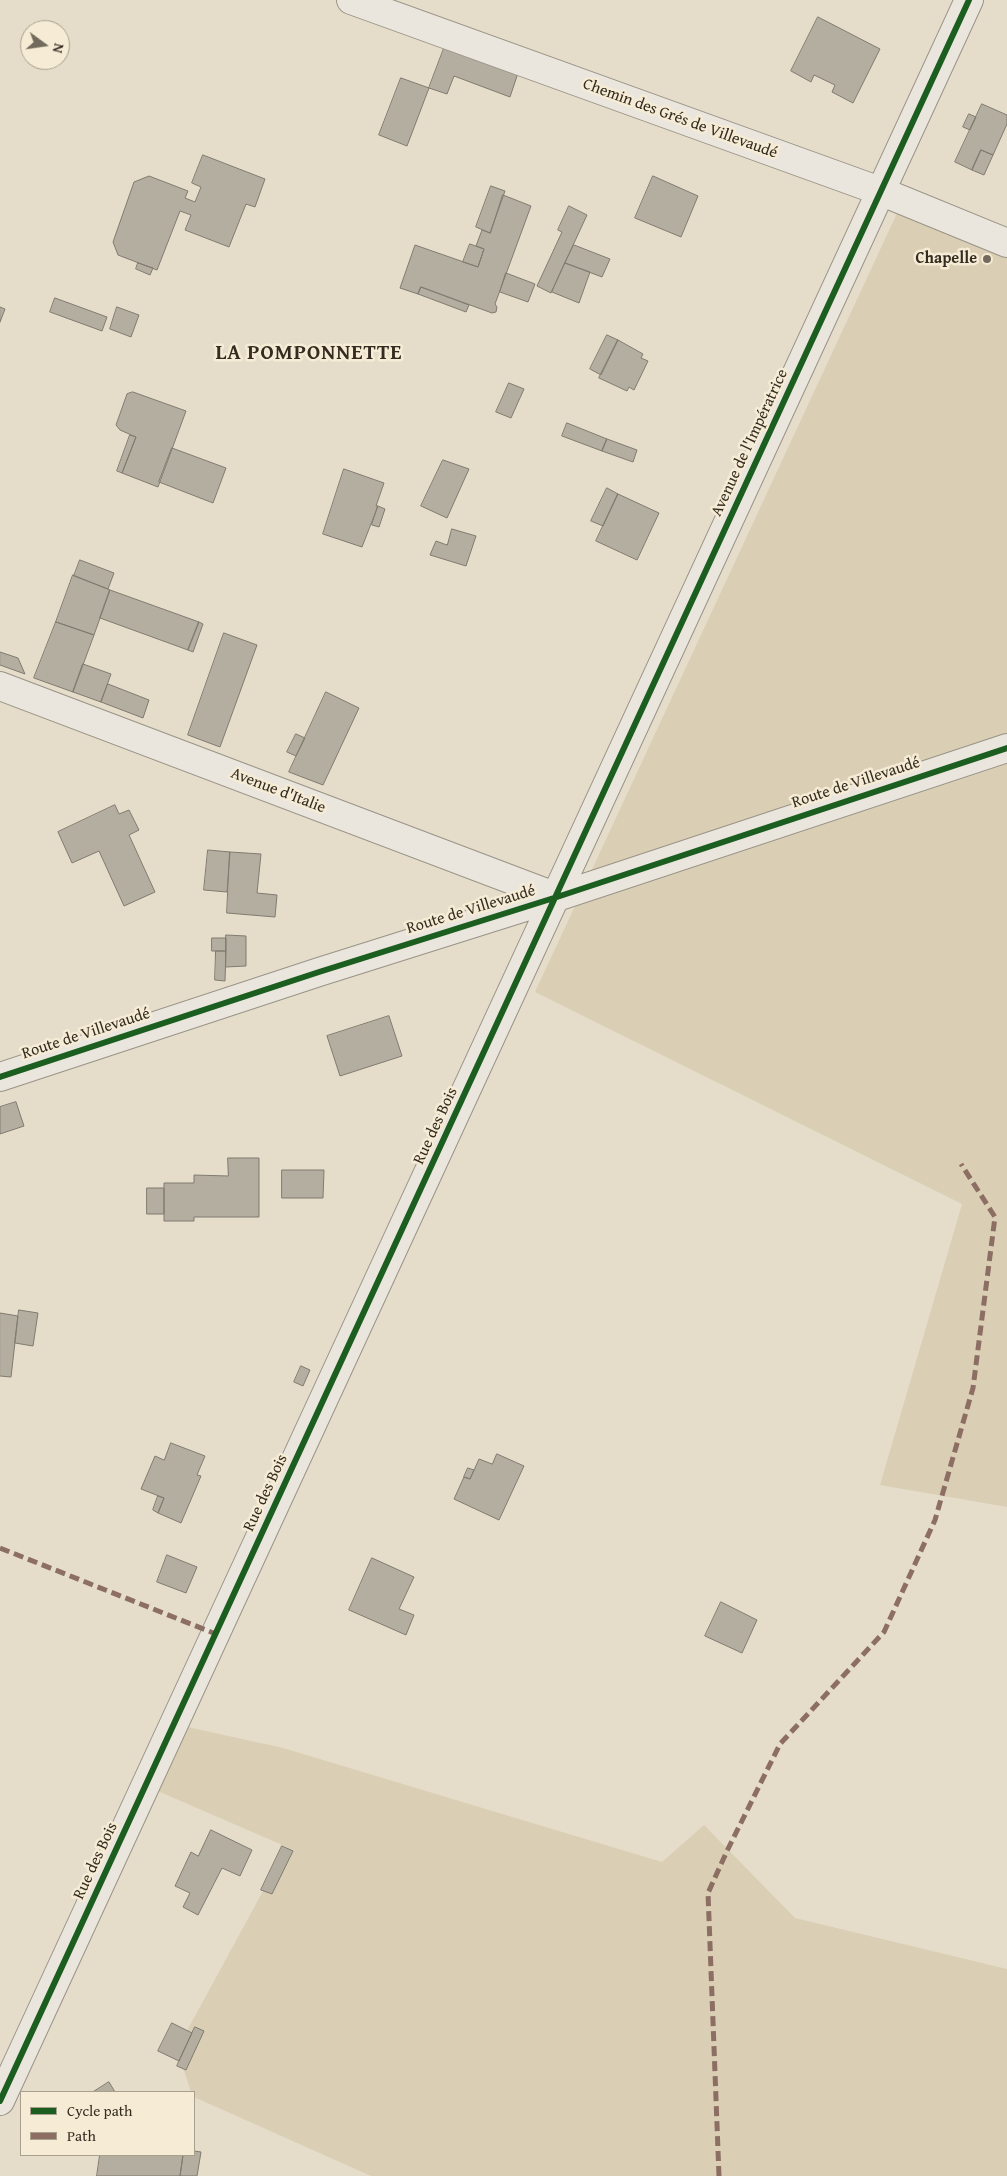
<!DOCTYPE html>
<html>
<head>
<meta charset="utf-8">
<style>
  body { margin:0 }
  #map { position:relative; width:1007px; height:2176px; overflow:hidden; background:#e5ddca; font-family:"Gentium Book Plus",serif }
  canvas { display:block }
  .legend { position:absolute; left:20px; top:2091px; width:175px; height:65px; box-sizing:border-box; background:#f6ecd5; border:1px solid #a89f8d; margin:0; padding:6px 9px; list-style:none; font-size:15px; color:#342c21 }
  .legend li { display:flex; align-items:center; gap:10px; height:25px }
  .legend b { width:25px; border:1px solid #a89f8d }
  .north { position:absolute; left:20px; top:20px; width:50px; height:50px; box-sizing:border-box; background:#f6ecd5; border:1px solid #a89f8d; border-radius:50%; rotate:104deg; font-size:14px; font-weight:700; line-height:20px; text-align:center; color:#342c21 }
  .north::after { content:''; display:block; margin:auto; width:18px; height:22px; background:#726a5c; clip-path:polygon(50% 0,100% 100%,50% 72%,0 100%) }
</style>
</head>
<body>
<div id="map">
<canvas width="1007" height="2176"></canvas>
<ul class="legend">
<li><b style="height:6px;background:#1b5e20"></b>Cycle path</li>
<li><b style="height:6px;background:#8d6e63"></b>Path</li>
</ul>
<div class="north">N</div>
</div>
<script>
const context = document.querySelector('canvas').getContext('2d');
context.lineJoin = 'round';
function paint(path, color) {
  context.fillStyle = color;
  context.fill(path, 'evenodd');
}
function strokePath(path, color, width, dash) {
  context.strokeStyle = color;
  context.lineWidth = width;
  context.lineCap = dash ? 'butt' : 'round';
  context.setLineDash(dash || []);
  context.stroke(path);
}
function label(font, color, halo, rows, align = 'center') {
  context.font = font + ' "Gentium Book Plus",serif';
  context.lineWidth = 5;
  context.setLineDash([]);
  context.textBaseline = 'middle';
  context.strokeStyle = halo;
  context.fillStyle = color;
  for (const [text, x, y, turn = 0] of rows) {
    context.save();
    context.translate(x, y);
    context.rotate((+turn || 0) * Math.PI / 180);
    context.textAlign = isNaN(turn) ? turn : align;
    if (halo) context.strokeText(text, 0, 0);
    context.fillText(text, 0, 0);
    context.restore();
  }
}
paint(new Path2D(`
  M899 209 1007 256V1507L880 1485 962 1204 535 992Z
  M174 1724 283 1748 662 1862 704 1825 795 1918 1007 1969V2176H371L194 2097V2092H191L177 2049 287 1847 146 1786Z`), '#dacfb5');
const building = new Path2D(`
  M818 17 880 49 853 103 832 92 835 85 814 75 811 82 791 71Z
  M446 43 519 70 510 97 454 76 447 94 429 88Z
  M401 78 429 88 407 146 379 135Z
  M982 104 1007 115V124L993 155 981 150 972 170 955 162Z
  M969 114 976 117 970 130 963 127Z
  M981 150 993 155 984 175 972 170Z
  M203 155 265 179 255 207 246 204 229 247 185 230 191 215 180 211 157 270 118 255 113 242 134 182 149 176 188 191 185 198 195 202 201 187 192 183Z
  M653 176 698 196 681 237 635 218Z
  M491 186 505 191 490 233 476 227Z
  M503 195 531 206 495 304 497 307 496 312 492 313 421 287 418 294 400 288 415 245 478 267 484 249 476 246 482 230 490 233Z
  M569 206 587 215 551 293 537 286 562 232 558 230Z
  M470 244 484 249 478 267 463 262Z
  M574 245 610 259 602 277 565 263Z
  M138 263 153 268 150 275 136 269Z
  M565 263 590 272 579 303 552 292Z
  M506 273 535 284 528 302 500 292Z
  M421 287 469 305 466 312 418 294Z
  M55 298 107 317 102 331 50 312Z
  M0 307 5 309 0 322Z
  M117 307 139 315 131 337 110 329Z
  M607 335 618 340 601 375 590 369Z
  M618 340 643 354 641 358 648 361 634 390 629 387 627 391 599 378Z
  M509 383 524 389 511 418 496 412Z
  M133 392 186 411 158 487 122 473 136 437 120 430 116 425 127 394Z
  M567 423 607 439 602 451 562 436Z
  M130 435 136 437 122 473 117 471Z
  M607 439 637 450 633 462 602 451Z
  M172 448 226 468 213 503 159 482Z
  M443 460 469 469 447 518 421 506Z
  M344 469 384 483 376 506H378L362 547 323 534Z
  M607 488 618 494 603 526 591 521Z
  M618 494 659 513 637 560 596 541Z
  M378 506 385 509 379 527 372 525Z
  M452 529 476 536 466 566 430 555 436 541 447 545Z
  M80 560 114 573 108 589 74 576Z
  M73 575 110 590 94 635 56 622Z
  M110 590 199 622 188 650 100 618Z
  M56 622 94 635 73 692 34 678Z
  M199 622 203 624 193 652 188 650Z
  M224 633 257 645 220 747 188 735Z
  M0 652 18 658 25 674 0 665Z
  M83 664 111 674 101 702 73 692Z
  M108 684 149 700 143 718 101 702Z
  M326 692 359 708 323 785 289 772Z
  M296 734 305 738 296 756 287 752Z
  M115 805 119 814 129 810 139 830 129 835 155 892 124 906 99 851 72 863 58 832Z
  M208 850 230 852 227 892 204 890Z
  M230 852 261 854 257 893 277 895 275 917 227 913Z
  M226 935 246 936V966L226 967Z
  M212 938H226V951H212Z
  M216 951H226L225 981 215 980Z
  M389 1016 402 1056 340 1076 327 1036Z
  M16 1102 24 1126 0 1134V1107Z
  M228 1158H259V1217H194V1221H164V1183H194V1175L228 1176Z
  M282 1170H324L323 1198H282Z
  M147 1188H164V1214H147Z
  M19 1310 38 1313 33 1346 15 1343Z
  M0 1313 18 1316 11 1377 0 1376Z
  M301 1366 310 1370 303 1386 294 1382Z
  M171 1443 205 1456 197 1475 201 1476 181 1523 158 1513 164 1498 141 1489 155 1456 164 1460Z
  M497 1454 524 1466 499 1520 454 1499 464 1477 470 1479 479 1459 492 1464Z
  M468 1468 474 1470 470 1479 464 1477Z
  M158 1496 164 1498 158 1513 153 1510Z
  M167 1555 197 1567 186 1593 157 1582Z
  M372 1558 414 1577 399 1609 414 1615 406 1635 349 1610Z
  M721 1602 757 1620 742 1653 705 1636Z
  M211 1830 252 1850 240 1876 222 1868 198 1915 183 1907 190 1893 175 1886 191 1852 198 1856Z
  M282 1846 293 1851 272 1894 261 1890Z
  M172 2023 192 2033 179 2061 158 2051Z
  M195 2027 204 2031 186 2070 177 2066Z
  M109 2082 115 2092H93Z
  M194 2151 201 2152 197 2176H180L183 2155H194Z
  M100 2155H183L180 2176H97Z`);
paint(building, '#b4aea0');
strokePath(building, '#807b70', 1);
const street = new Path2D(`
  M351 0 880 191 1007 243
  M0 686 557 897
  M0 1077 319 972 557 897 1007 748
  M0 2101 969 0`);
strokePath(street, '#999387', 30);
strokePath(street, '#eae6dd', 28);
strokePath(new Path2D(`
  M0 1548 216 1634
  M719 2176 708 1893 727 1851 780 1744 884 1632 935 1520 973 1388 995 1217 961 1164`), '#8d6e63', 5, [10, 5]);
strokePath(new Path2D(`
  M0 1077 319 972 557 897 1007 748
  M0 2101 969 0`), '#1b5e20', 6);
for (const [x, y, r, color] of [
  [987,259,5,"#726a5c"]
]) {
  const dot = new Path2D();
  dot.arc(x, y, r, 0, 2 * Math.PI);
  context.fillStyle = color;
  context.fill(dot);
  strokePath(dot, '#f6ecd5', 2);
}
label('16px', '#342c21', '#f6ecd5', [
  ["Chemin des Grés de Villevaudé",680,119,20],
  ["Avenue de l'Impératrice",750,443,-65],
  ["Route de Villevaudé",856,783,-18],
  ["Avenue d'Italie",278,791,21],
  ["Route de Villevaudé",471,910,-17],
  ["Route de Villevaudé",86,1034,-18],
  ["Rue des Bois",436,1126,-65],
  ["Rue des Bois",266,1493,-65],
  ["Rue des Bois",96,1861,-65]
]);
label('bold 16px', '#342c21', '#f6ecd5', [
  ["Chapelle",977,259]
], 'right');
context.letterSpacing = '1px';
label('bold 21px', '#342c21', '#f6ecd5', [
  ["LA POMPONNETTE",309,354]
]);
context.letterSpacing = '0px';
</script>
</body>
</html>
